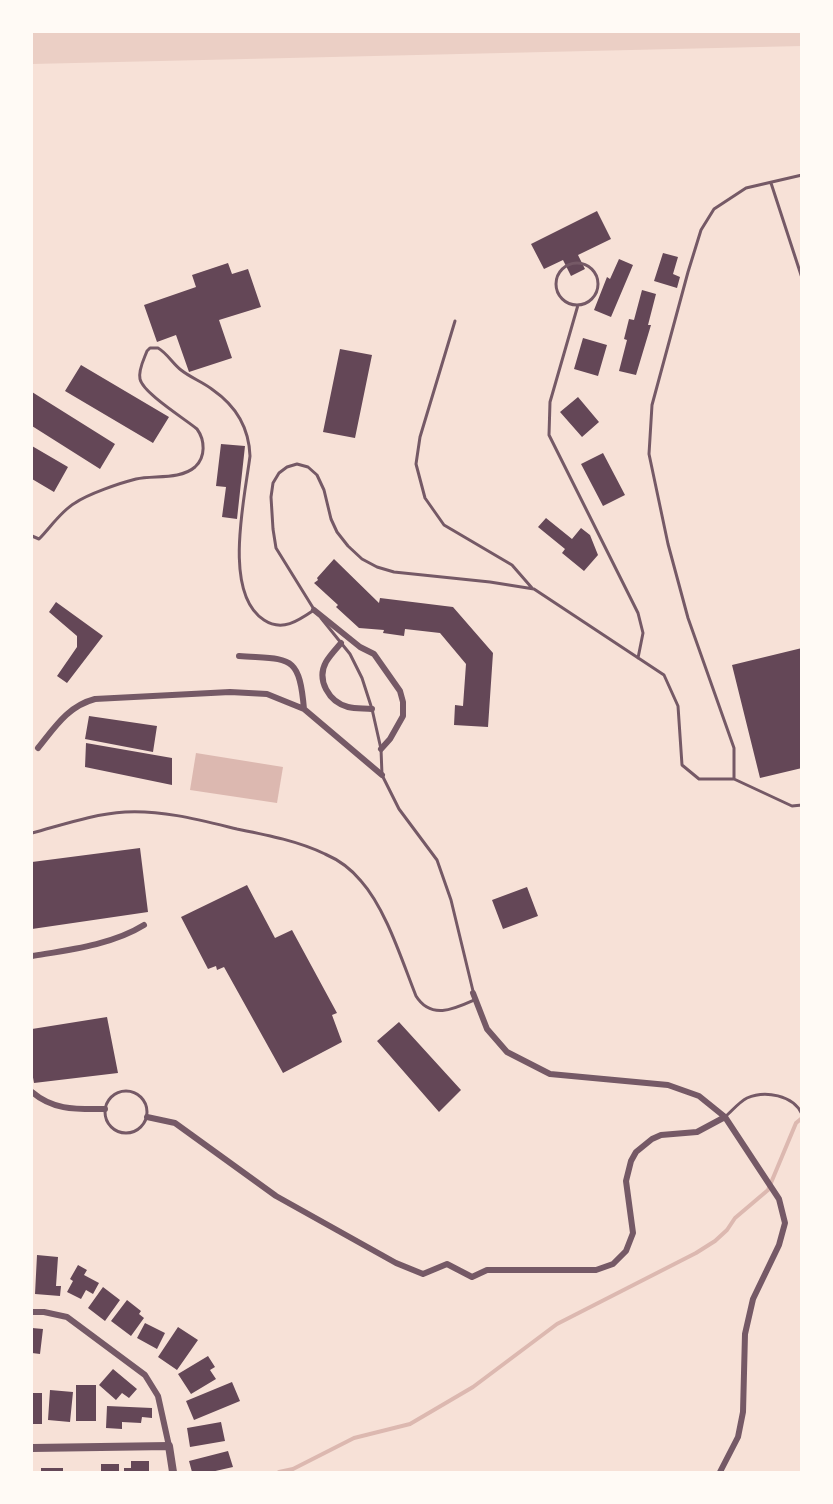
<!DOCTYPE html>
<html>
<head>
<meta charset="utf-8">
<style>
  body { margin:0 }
  #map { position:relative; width:833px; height:1504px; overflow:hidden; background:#f7e1d7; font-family:Cabin,sans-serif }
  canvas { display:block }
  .frame { position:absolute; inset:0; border:33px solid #fffaf5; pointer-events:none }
</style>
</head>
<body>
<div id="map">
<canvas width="833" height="1504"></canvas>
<div class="frame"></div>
</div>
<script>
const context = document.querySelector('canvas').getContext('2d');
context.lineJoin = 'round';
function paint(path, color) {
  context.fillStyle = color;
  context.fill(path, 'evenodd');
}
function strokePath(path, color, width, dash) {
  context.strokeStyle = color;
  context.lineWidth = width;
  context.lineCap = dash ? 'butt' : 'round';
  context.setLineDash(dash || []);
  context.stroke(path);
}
paint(new Path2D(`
  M32 32H801L802 46 32 64Z`), '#ebcfc5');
paint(new Path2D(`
  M196 753 283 767 277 803 190 790Z`), '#dcb8b0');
strokePath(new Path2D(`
  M279 1472 293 1469 354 1438 410 1424 473 1387 557 1324 696 1253 715 1241 727 1230 735 1218 768 1190 796 1123 802 1118`), '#dcb8b0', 4);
paint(new Path2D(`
  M597 211 611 239 578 255 585 269 571 276 563 260 544 269 531 244Z
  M663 253 678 257 673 274 680 277 677 288 654 281Z
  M619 259 633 265 611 317 594 310 607 277 610 279Z
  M228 263 232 274 248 269 261 307 219 320 232 358 189 372 176 335 157 342 144 305 196 287 192 275Z
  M642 290 656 294 648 325H651L636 375 619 371 627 340 624 339 629 319 634 320Z
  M583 338 607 345 598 376 574 369Z
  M340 349 372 355 355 438 323 432Z
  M81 365 169 417 153 443 65 391Z
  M32 392 115 444 100 469 32 426Z
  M578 397 599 422 582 437 560 412Z
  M221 444 245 446 237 519 222 517 226 487 216 486Z
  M32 446 68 467 54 492 32 479Z
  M603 453 625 495 603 506 581 464Z
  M546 518 572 539 581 528 590 535 598 555 584 571 562 553 565 549 538 527Z
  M334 559 379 603 380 598 453 607 493 653 488 727 454 725 455 705 463 706 466 664 440 633 405 629 404 636 383 633 384 630 359 628 336 607 338 605 314 583 318 580 317 578Z
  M56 602 103 636 67 683 57 676 77 647V636L49 612Z
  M802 648V768L760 778 732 665Z
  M89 716 157 726 153 752 85 739Z
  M86 743 172 758V785L85 767Z
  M140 848 148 912 32 929V862Z
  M247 885 275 938 292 930 337 1013 332 1015 342 1042 283 1073 224 967 217 970 216 966 208 969 181 917Z
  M527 887 538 916 503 929 492 900Z
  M107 1017 118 1073 34 1083 32 1072V1029Z
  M399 1022 461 1090 439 1112 377 1041Z
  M37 1255 58 1257 56 1286H61L60 1296 35 1294Z
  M78 1265 87 1270 84 1275 99 1283 93 1294 86 1290 81 1299 67 1292 73 1281 70 1279Z
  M103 1287 120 1300 105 1321 88 1308Z
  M127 1300 141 1311 139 1314 144 1318 131 1336 111 1321Z
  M145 1323 165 1333 157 1349 137 1338Z
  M178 1327 198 1340 177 1370 158 1357Z
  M32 1328 43 1329 40 1354 32 1353Z
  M208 1356 215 1367 210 1370 216 1379 191 1394 178 1374Z
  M113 1369 137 1389 129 1398 122 1393 116 1400 99 1385Z
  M232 1382 240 1401 194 1420 186 1401Z
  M76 1385H96V1421H76Z
  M50 1390 73 1392 70 1422 48 1420Z
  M32 1393H42V1424H32Z
  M107 1406 152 1408V1418L142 1417 141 1423 122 1422V1429L106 1428Z
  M221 1422 225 1441 190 1447 187 1428Z
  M228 1451 233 1467 211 1472H192L189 1461Z
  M131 1461H149V1472H124V1468H131Z
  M101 1464H119V1472H101Z
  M41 1468H63V1472H41Z`), '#644757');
strokePath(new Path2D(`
  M771 183 802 278
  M556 284a21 21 0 1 1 42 0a21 21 0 1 1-42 0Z
  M578 305 550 402 549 435 638 613 643 633 638 658
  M455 321 420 437 416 464 425 498 444 525 512 565 532 588
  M32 536 39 539C50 528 61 511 75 503 88 494 120 483 136 479 154 475 180 480 195 467 206 457 205 440 197 429 185 419 143 393 140 379 138 370 144 359 147 351L150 348H158C167 353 173 364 181 370 191 378 203 382 213 390 236 406 249 428 250 456 245 497 222 593 264 620 282 632 298 621 314 610
  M315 611 276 548 273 529 271 497 273 483 279 473 287 467 297 464 308 467 317 475 324 490 331 519 337 532 348 546 362 559 377 567 394 572 490 582 534 589 664 675 678 706 682 765 699 779H734L792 806 802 805
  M321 618 350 654 362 678 372 709 381 749 382 775 399 809 437 860 451 900 473 991
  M734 779V748L688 618 668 544 649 454 652 405 688 272 701 230 714 209 746 188 802 175
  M32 833C62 825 93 814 125 812 163 810 200 820 237 829 267 835 298 841 325 854 339 860 352 870 361 881 386 909 402 961 416 996 431 1020 454 1009 474 1000
  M105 1112a21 21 0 1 1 42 0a21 21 0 1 1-42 0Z
  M725 1117C732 1111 739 1102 747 1098 765 1090 793 1095 802 1114`), '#755966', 3);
strokePath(new Path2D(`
  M314 610 360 647 374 654 400 691 403 702V716L390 739 381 749
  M341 643C336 649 330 655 326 662 316 680 329 702 348 707 356 709 365 708 372 709
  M239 656C290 660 299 653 304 709
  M38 748C55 727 68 706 95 699L230 692 267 694 304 709 382 775
  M32 956C68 950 112 945 144 925
  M473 993 487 1029 507 1052 550 1074 668 1085 699 1096 725 1117 779 1199 785 1223 779 1245 753 1299 745 1334 743 1412 738 1437 720 1472
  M32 1092C54 1111 78 1109 105 1109
  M147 1117 175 1123 276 1196 396 1263 423 1274 447 1264 472 1277 487 1270H596L613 1264 626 1251 633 1233 626 1181 631 1161 636 1152 652 1139 661 1135 697 1132 725 1117
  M32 1312H44L67 1317 145 1375 158 1396 169 1446`), '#755966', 6);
strokePath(new Path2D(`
  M32 1448 169 1446 173 1472`), '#755966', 8);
</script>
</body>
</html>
